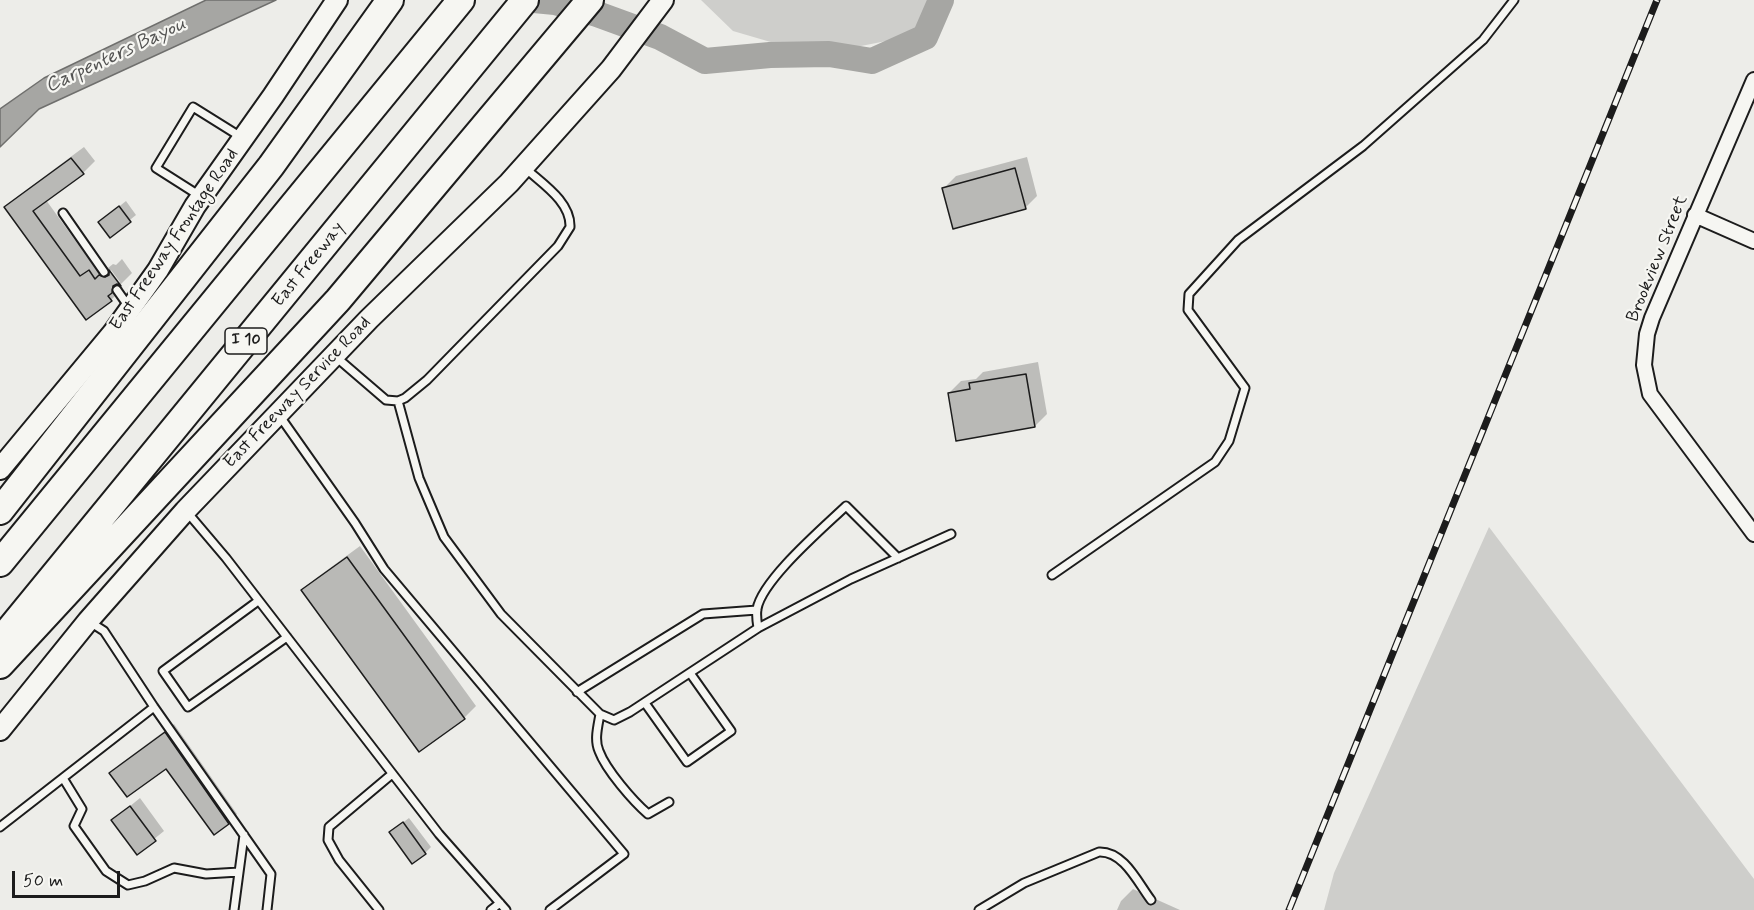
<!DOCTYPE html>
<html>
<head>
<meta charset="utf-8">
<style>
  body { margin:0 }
  #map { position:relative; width:1754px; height:910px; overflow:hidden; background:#edede9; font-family:Mynerve,sans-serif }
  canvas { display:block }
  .scale { position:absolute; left:12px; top:871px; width:108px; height:27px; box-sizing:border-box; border:3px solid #1c1c1c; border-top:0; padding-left:8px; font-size:18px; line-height:21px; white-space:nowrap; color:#1c1c1c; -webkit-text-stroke:4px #f6f6f2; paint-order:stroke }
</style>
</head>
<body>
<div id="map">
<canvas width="1754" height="910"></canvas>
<div class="scale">50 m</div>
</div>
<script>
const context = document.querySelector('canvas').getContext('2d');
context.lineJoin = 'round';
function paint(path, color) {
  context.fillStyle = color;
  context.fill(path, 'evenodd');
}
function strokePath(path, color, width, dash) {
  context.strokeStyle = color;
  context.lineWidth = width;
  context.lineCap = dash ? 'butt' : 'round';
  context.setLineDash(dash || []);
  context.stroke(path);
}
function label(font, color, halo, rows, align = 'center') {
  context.font = font + ' Mynerve,sans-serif';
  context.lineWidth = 4.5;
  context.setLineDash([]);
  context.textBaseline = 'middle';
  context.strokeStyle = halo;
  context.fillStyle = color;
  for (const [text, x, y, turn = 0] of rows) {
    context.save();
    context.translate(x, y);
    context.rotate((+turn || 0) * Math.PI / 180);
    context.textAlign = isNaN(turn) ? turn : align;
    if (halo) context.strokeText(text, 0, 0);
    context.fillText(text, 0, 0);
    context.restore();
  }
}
paint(new Path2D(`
  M701 0H934L917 35 815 55 733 31Z
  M1489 527 1754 879V910H1324L1334 873Z`), '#cececb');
const water = new Path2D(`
  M206 0H276L39 109 0 147V109L44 78Z`);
paint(water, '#a6a6a3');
strokePath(water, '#6f6f6d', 1.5);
paint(new Path2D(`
  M84 147 95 161 83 173 46 200 93 265 101 259 108 268 113 264 116 265 122 259 132 273 120 285 123 288 111 300 86 318 6 207 18 196ZM111 270 120 282 117 284 109 272Z
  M1027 157 1037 196 1025 208 944 188 956 176Z
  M126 201 136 215 110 236 106 217Z
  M1038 362 1047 414 1035 426 949 393 961 381 976 379 983 372Z
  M360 546 476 706 464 718 419 750 303 591 315 579Z
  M174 724 237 814 228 823 166 767 111 773 120 764Z
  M140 798 164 831 137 853 113 820Z
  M409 818 431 847 425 853 397 827Z
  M1133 889 1180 910H1117L1121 901Z`), '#0003');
strokePath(new Path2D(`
  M534 0 555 2 597 14 660 37 705 61 770 55 829 54 872 61 925 37 941 0`), '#a6a6a3', 26);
const building = new Path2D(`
  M71 158 84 174 33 211 80 276 89 270 95 279 99 275 105 277 109 275V270L121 286 117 284 113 286 112 293 108 296 112 301 86 320 4 207Z
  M1015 168 1026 209 953 229 942 188Z
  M119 206 131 222 110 238 98 222Z
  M1026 374 1035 427 956 441 948 393 970 389 969 383Z
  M347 557 465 719 419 752 301 590Z
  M165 732 229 824 214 835 166 769 127 797 109 773Z
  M130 806 156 841 137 855 111 820Z
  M403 822 426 854 412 864 389 832Z`);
paint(building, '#b9b9b6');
strokePath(building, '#1c1c1c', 1.5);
const service = new Path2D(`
  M200 196 156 168 193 107 241 137
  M63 213 104 272
  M117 290 129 307
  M336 357 386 400 398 401 405 398 427 380 558 246 570 227C571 201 541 183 524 167
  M398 401 419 478 444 537 501 614 600 714 614 720 630 712 758 628 851 579 951 534
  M279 415 355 523 384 569 624 854 550 910
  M187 512 226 558 439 834 506 910
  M1052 575 1215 462 1229 441 1245 388 1188 310 1189 294 1238 240 1363 146 1483 40 1514 0
  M258 601 163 671 188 707 287 637
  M90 622 104 631 154 707 271 874 267 910
  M758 628C757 622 756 615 757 609 762 580 823 528 846 506L898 558
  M577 692 703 614 757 610
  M645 703 687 762 731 731 690 673
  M600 714C598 726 594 740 599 751 606 770 633 801 648 814L669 802
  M63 778 82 809 74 826 106 871 128 885 145 881 174 868 206 874 239 872
  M0 827 154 707
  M234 910 244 835
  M379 910 339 860 328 840 329 827 392 774
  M491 910 500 903
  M979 910 1024 883 1099 852C1124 851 1138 883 1151 900`);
const minor = new Path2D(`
  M1754 80 1652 318 1647 334 1644 365 1650 394 1754 534
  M1695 215 1754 241`);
const secondary = new Path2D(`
  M0 469 113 333 158 270 195 206 273 96 337 0
  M0 730 88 621 185 511 369 319 509 183 611 69 663 0`);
const motorway = new Path2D(`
  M0 511 271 166 390 0
  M0 563 461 0
  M0 641 525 0
  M0 665 338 300 590 0`);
strokePath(service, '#1c1c1c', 11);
strokePath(minor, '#1c1c1c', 18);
strokePath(secondary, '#1c1c1c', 24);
strokePath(motorway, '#1c1c1c', 30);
strokePath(service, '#f6f6f2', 7);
strokePath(minor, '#f6f6f2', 14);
strokePath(secondary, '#f6f6f2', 20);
strokePath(motorway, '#f6f6f2', 26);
const rail = new Path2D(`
  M1289 910 1657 0`);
strokePath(rail, '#1c1c1c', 7);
strokePath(rail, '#f6f6f2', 4.5, [14]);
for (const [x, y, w] of [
  [246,341,42]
]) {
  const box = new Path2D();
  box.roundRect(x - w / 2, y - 13, w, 26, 4.5);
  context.fillStyle = '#f6f6f2';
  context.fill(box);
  strokePath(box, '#1c1c1c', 1.5);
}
label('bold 16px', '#1c1c1c', null, [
  ["I 10",246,341]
]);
label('18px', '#1c1c1c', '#f6f6f2', [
  ["East Freeway Frontage Road",175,240,-56],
  ["Brookview Street",1658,259,-68],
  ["East Freeway",309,265,-51],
  ["East Freeway Service Road",298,393,-46]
]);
label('italic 20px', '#535352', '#f6f6f2', [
  ["Carpenters Bayou",116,56,-25]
]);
</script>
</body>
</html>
